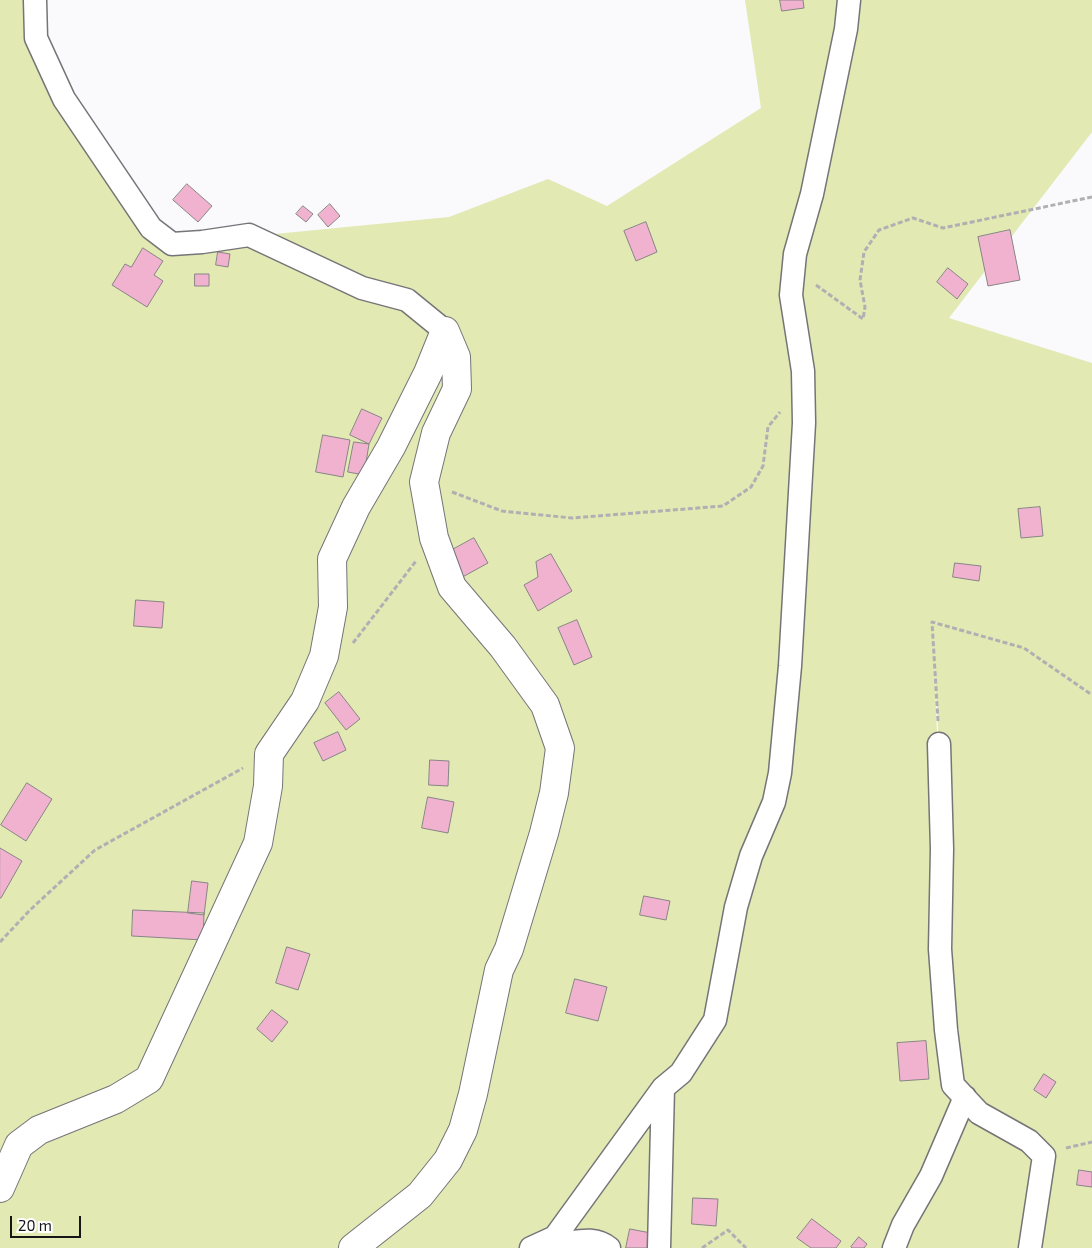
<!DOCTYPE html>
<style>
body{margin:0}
#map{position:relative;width:1092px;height:1248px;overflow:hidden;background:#fafafd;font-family:"Exo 2",sans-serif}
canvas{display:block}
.scale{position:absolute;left:10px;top:1216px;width:71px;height:22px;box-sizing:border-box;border:2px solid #161617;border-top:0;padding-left:6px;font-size:15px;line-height:18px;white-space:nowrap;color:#161617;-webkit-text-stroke:4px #fff;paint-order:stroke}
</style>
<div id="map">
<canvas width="1092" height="1248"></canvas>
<div class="scale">20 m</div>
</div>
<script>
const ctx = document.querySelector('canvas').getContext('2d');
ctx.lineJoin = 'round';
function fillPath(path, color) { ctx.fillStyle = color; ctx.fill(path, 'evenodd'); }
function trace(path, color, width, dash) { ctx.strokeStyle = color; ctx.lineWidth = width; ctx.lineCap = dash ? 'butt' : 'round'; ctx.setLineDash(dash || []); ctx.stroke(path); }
const green = new Path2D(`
 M0 0H39L36 38 172 244 449 217 548 179 607 206 761 108 745 0H1092V132L949 318 1092 363V1248H0ZM934 664 939 744 940 804Z`);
const building = new Path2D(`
 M780 0H803L804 8 782 11Z
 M187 184 212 206 198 222 173 200Z
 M330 204 340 216 328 227 318 215Z
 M303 206 313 214 306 222 296 214Z
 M646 222 657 252 636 261 624 231Z
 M1010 230 1020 280 988 286 978 237Z
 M143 248 163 261 154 275 163 281 147 307 112 285 125 264 131 267Z
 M218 252 230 254 228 267 216 265Z
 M948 268 968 284 957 299 937 282Z
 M195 274H209V286H195Z
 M362 409 382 418 369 444 350 435Z
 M323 435 350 440 343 477 316 472Z
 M354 442 369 444 364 475 348 472Z
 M1040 507 1043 536 1021 538 1018 509Z
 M474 538 488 563 457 580 443 555Z
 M551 554 572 591 538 611 524 585 538 577 536 562Z
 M955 563 981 566 979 581 953 577Z
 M136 600 164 602 162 628 134 626Z
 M577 620 592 657 574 665 558 628Z
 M339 692 360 719 346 730 325 703Z
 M338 732 346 750 323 761 314 743Z
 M430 760 449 761 448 786 429 785Z
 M27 783 52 799 26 841 1 825Z
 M428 797 454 802 448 833 422 828Z
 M0 848 22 861 1 898H0Z
 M192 881 208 883 204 915 188 913Z
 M644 896 670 901 666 920 640 915Z
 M133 910 204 913 203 940 132 936Z
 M287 947 310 954 298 990 276 983Z
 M575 979 607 987 598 1021 566 1013Z
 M272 1010 288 1022 272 1042 257 1029Z
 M926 1041 929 1079 900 1081 897 1043Z
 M1044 1074 1056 1082 1046 1098 1034 1090Z
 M1079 1170 1092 1172V1187L1077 1185Z
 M693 1198 718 1199 716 1226 692 1224Z
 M812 1219 841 1241 836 1248H811L797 1238Z
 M630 1229 651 1233 648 1248H626Z
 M859 1237 867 1244 864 1248H852L851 1247Z`);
const path = new Path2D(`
 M816 285 863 319 865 307 860 280 864 252 879 230 913 218 943 228 1092 197
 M452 492 502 511 572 518 723 506 751 487 763 466 768 427 780 412
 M353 643 416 561
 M938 721 932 622 1024 648 1092 695
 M0 942 30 910 95 850 243 768
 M1066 1148 1092 1142
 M702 1248 728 1230 746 1248`);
const street = new Path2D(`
 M35 0 36 38 64 99 151 228 172 244 202 242 249 235 362 288 407 300 445 331
 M939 744 942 849 940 949 946 1030 953 1085 979 1113 1029 1141 1044 1156 1030 1248
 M555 1237 564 1243C580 1241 596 1237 609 1248
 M531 1248 555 1237 663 1088 681 1073 715 1020 736 907 751 856 774 802 780 773 790 666 804 423 803 371 791 295 795 254 812 194 846 29 849 0
 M659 1248 663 1088
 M894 1248 903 1225 931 1176 965 1097`);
const secondary = new Path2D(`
 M0 1188 19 1145 39 1130 116 1099 149 1079 258 843 268 786 269 754 305 701 324 656 333 607 332 559 356 507 391 447 428 373 445 331 456 357 457 389 436 433 424 482 434 538 452 587 503 647 545 705 560 748 554 793 544 833 509 949 499 970 473 1094 463 1130 448 1160 420 1195 353 1248`);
fillPath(green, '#e2e9b3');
fillPath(building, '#f1b2d0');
trace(building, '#888586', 1);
trace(street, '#757578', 25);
trace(secondary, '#757578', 30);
trace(path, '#b0b0b3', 3, [5, 2.5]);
trace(street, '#fff', 22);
trace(secondary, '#fff', 28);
</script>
